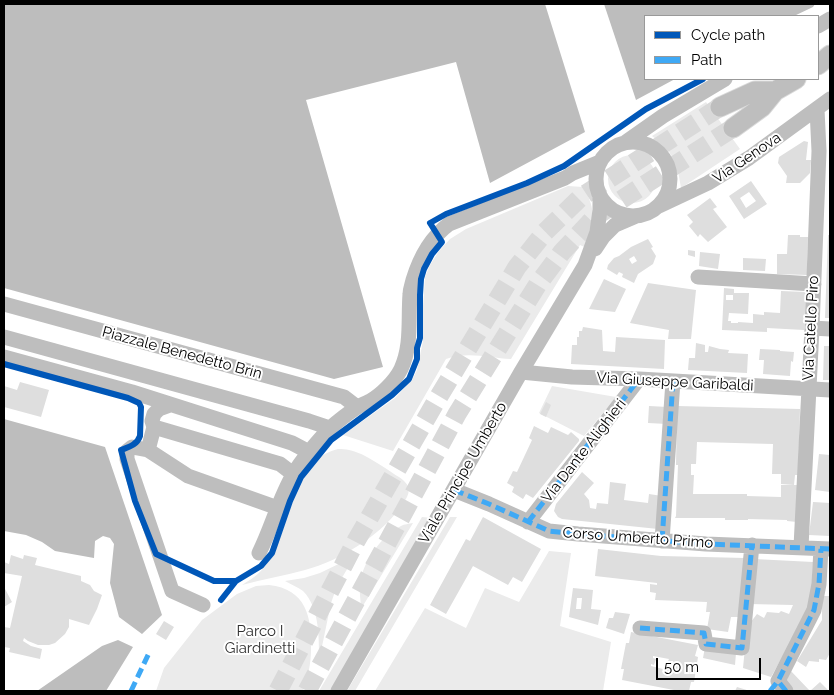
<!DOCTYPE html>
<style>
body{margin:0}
#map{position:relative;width:834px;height:695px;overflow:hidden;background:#fff;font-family:Raleway,sans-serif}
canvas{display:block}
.frame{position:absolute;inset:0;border:5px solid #000;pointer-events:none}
.legend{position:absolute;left:644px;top:15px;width:175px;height:65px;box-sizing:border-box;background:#fff;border:1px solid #999;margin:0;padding:6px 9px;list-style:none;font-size:15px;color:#000}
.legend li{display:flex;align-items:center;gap:10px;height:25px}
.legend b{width:25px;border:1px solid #999}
.scale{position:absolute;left:656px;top:658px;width:105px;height:22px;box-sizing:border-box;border:2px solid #000;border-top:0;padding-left:6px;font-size:15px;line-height:18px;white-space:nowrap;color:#000;-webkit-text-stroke:4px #fff;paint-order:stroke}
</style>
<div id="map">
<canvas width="834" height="695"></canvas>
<div class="frame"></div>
<ul class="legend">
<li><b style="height:6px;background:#0057b8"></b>Cycle path</li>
<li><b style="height:6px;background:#3fa9f5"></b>Path</li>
</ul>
<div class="scale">50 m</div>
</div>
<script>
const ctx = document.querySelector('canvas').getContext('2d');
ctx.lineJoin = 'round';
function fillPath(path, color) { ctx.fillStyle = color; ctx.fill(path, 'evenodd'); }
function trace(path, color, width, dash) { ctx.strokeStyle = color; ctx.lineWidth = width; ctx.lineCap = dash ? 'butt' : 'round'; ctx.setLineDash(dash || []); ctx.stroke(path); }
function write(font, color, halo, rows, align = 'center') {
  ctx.font = font + ' Raleway,sans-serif'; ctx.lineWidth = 4; ctx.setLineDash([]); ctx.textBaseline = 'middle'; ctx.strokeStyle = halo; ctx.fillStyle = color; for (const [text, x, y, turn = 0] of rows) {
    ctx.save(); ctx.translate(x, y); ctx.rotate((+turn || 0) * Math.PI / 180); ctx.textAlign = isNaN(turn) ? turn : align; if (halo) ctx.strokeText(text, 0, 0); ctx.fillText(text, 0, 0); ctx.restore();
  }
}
const green = new Path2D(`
 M706 102 740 149 681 188 677 165 666 147 652 136Z
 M608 179a24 24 0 1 1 48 0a24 24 0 1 1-48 0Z
 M568 186 583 187C598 211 592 223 589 249L580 245 511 359C490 358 467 351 446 359L393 451 343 435 395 398 412 380 417 370 423 341V306L425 277 430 265 439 251 450 239 466 229Z
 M552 386 616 397 584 436 539 413Z
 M338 449C342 449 346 449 349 450 365 453 386 469 399 477 411 485 411 492 404 502 385 533 340 561 305 570 284 576 263 579 242 585 255 577 262 572 270 559 292 525 291 460 338 449Z
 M422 517 432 518 331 691H319Z
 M450 517H457L355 691H347Z
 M413 523 361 609C361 601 359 593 360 585 361 564 382 535 401 526 404 524 409 524 413 523Z
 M549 551 571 553 560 626 611 642 603 691H375L425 608 466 628 485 588 519 602Z
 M355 556 337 586 331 603 319 661C319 639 320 608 303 591 298 587 290 584 285 581L304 578 320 573Z
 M269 585C306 589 312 617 311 649 311 663 308 678 303 691H156L164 668 202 620 237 594 256 586Z`);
const water = new Path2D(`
 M4 4H545L585 132 490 183 456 62 306 100 383 367 334 379 4 288Z
 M604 4H815L813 7 794 16H645V79H675L636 100Z
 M4 419 105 447 162 615 142 634 119 617 110 583 114 544 110 538 103 536 95 541 94 558 55 551 42 542 26 535 4 531Z
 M118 640 133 647 106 691H37L102 646Z`);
const building = new Path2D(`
 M804 141 808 142 806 160H811L810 173 800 183H786L787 176 778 163 779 157Z
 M751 181 767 204 744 219 729 196ZM749 192 756 201 746 208 740 198Z
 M710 198 717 207 713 209 727 227 708 242 700 234 698 237 689 226 693 222 687 215Z
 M788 235H800V237H808L807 275 777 274V254H787Z
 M828 235H830V318H825Z
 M648 239 653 247 651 248 656 256 653 264 638 274 634 283 622 277 623 274 619 272 617 275 607 269 608 265 614 258 619 256 631 247ZM634 256 637 261 632 264 629 259Z
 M688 250 695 251V257L688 255Z
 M700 252 720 254 718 269 699 266Z
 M743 258 766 259 765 271 743 270Z
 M604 279 626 289 615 312 589 309Z
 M648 283 696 290 691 339H668L669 330 630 323Z
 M724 288 734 289V293H749L748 314 729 313 728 321H731V323H738V322L753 323V314L764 315V312L780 313 781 291 806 292 804 330 767 328V332L722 330ZM726 295H733V300H726Z
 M583 327 602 330 603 351 615 352 616 337 665 340 664 369 571 364 572 345H577V337H579V331H582Z
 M696 343 705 345V352H708L709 346 720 349 729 350 728 353 748 354 747 373 688 370 689 358H695Z
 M824 346H830V380H823Z
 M760 349 780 350V351L794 352 793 362 791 361 790 376 763 374 764 360H759Z
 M20 382 49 390 41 417 4 407V386L17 390Z
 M546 402 551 405 546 417 540 414Z
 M649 406 668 407 667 424 648 423Z
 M677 406 800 409 798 475H795L794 485 781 484V474H772L773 444 697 442 696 464H691V475H694L693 494H747V496L781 497V485H798L797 522 787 521V520L748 519V520H725V518H675L676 516 678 465H676Z
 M534 426 548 433 551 427 568 435 571 432 579 439V441L533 498 526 494 523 499 512 492 514 487 507 483 513 471 517 472 532 440 529 438Z
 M819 454 830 455V492L815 490Z
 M582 472 594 483 584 494 589 500 590 508 596 509 597 503 608 504 610 482 626 484 624 500 648 503 649 494 662 496 658 529 562 519 558 517 554 511 556 504Z
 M813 502 830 503V536L809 535Z
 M483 517 541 549 522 582 513 577 508 585 473 566 446 614 430 605 466 539 470 541Z
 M598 549 661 556 745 558 739 617H731L728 632 707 629 710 612H706L707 602 655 600 656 593 650 592V584L657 585V583L595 576Z
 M11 555 23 559 24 555 37 558 35 565 81 576V581L90 585 94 591 102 595 97 609 89 625 69 619V627L65 634 55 643 49 645H38L28 641 24 638 23 641 31 646 42 649 40 659 9 652 10 648 4 647V627L10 628 22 576 4 573V562L9 564Z
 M754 559 813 562 811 606 771 677 743 668 747 627 757 614 764 618 767 612 779 613 781 611 789 614 793 605 749 604Z
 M4 587 12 602 4 607Z
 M573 588 593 590 591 609 601 610 598 625 569 617ZM577 598H582L581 609H576Z
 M822 596H830V653L826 660 819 659V662L809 661 806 667 797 661 822 620Z
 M615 612 630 614 624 634 606 628 609 618H613Z
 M164 621 174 627 166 640 156 634Z
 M631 632 698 645 695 656 698 657 694 682H691L689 691H679L622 680 624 669H621L626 643H629ZM653 656 669 659 668 661H665L664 666 667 667V670L651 666V664L654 665 656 659 653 658Z
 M705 647 736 653 735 665 703 658Z
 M790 670 810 691 820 682 829 691H793L786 683Z
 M737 687 750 691H735Z`);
const majorTunnel = new Path2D(`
 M278 691 356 541 435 403 517 267 545 232 581 197 720 107
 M307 691 457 414 538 284 562 252 596 216 733 128`);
const minor = new Path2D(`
 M818 26 830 19
 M596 179a37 37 0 1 1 74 0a37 37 0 1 1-74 0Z
 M626 142 663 116 725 79
 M659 206 708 183 749 158 830 99
 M595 249 603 237 615 225 636 216
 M698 277 814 284
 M4 304 344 397 357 407
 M812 328 830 329
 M4 337 309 421 330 428
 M4 357 132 392 292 443 309 452
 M521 372 572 377 639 379 830 390
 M154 427 280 464 293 474
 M148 450 154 427 152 421 154 414 159 409 170 405
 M454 490 489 504 549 531 578 534 706 544 830 549
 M528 522 639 379
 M662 541 673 381
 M801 547 812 328 819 151 817 109
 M259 553C272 527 279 498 294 473 303 458 317 442 329 429 337 422 347 414 356 408 360 405 365 404 370 401 381 395 395 381 401 369 412 345 408 320 410 294 410 289 412 285 413 280 420 257 430 238 449 224L565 178 573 173 600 162
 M203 605 172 591 127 459V451L132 447 148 450 188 476 278 508
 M640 628 704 633 706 644 742 648 752 545
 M338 691 521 372 585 265 597 232 600 210V198
 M786 691 778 681 814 610 819 584 821 549`);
const major = new Path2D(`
 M818 65 830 55
 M720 107 755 91H775
 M733 128 762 107 775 91 796 79`);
const quiet = new Path2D(`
 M454 490 489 504 549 531 578 534 706 544 830 549
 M528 522 639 379
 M662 541 673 381
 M640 628 704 633 706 644 742 648 752 545
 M131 691 149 653
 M770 691 778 681
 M786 691 778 681 814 610 819 584 821 549`);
const cycleway = new Path2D(`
 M4 364 128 398 139 403 141 407 140 436C137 445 129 447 121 450L135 501 156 554 214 581H236
 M221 600 236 581 261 566 272 553 290 501 301 477 331 440 392 395 409 379 417 359V348L420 338V295L421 279 424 269 432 254 442 242 430 223 446 214 527 183 564 166 646 109 703 79`);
const streetNames = [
 ["Via Genova",747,158,-34],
 ["Via Catello Piro",811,328,-87],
 ["Piazzale Benedetto Brin",182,353,15],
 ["Via Giuseppe Garibaldi",675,382,3],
 ["Via Dante Alighieri",584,451,-52],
 ["Viale Principe Umberto",463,473,-60],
 ["Corso Umberto Primo",638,538,4]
];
const parkNames = [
 ["Parco I",260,631],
 ["Giardinetti",260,648]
];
fillPath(green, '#ebebeb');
fillPath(water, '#bdbdbd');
fillPath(building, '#dedede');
trace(majorTunnel, '#d9d9d9', 19, [19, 9]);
trace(major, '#dbdbdb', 21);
trace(minor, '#bebebe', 15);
trace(major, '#bebebe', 19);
trace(quiet, '#3fa9f5', 5, [10, 5]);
trace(cycleway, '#0057b8', 6);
write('15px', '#000', '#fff', streetNames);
write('15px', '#313131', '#fff', parkNames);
</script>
